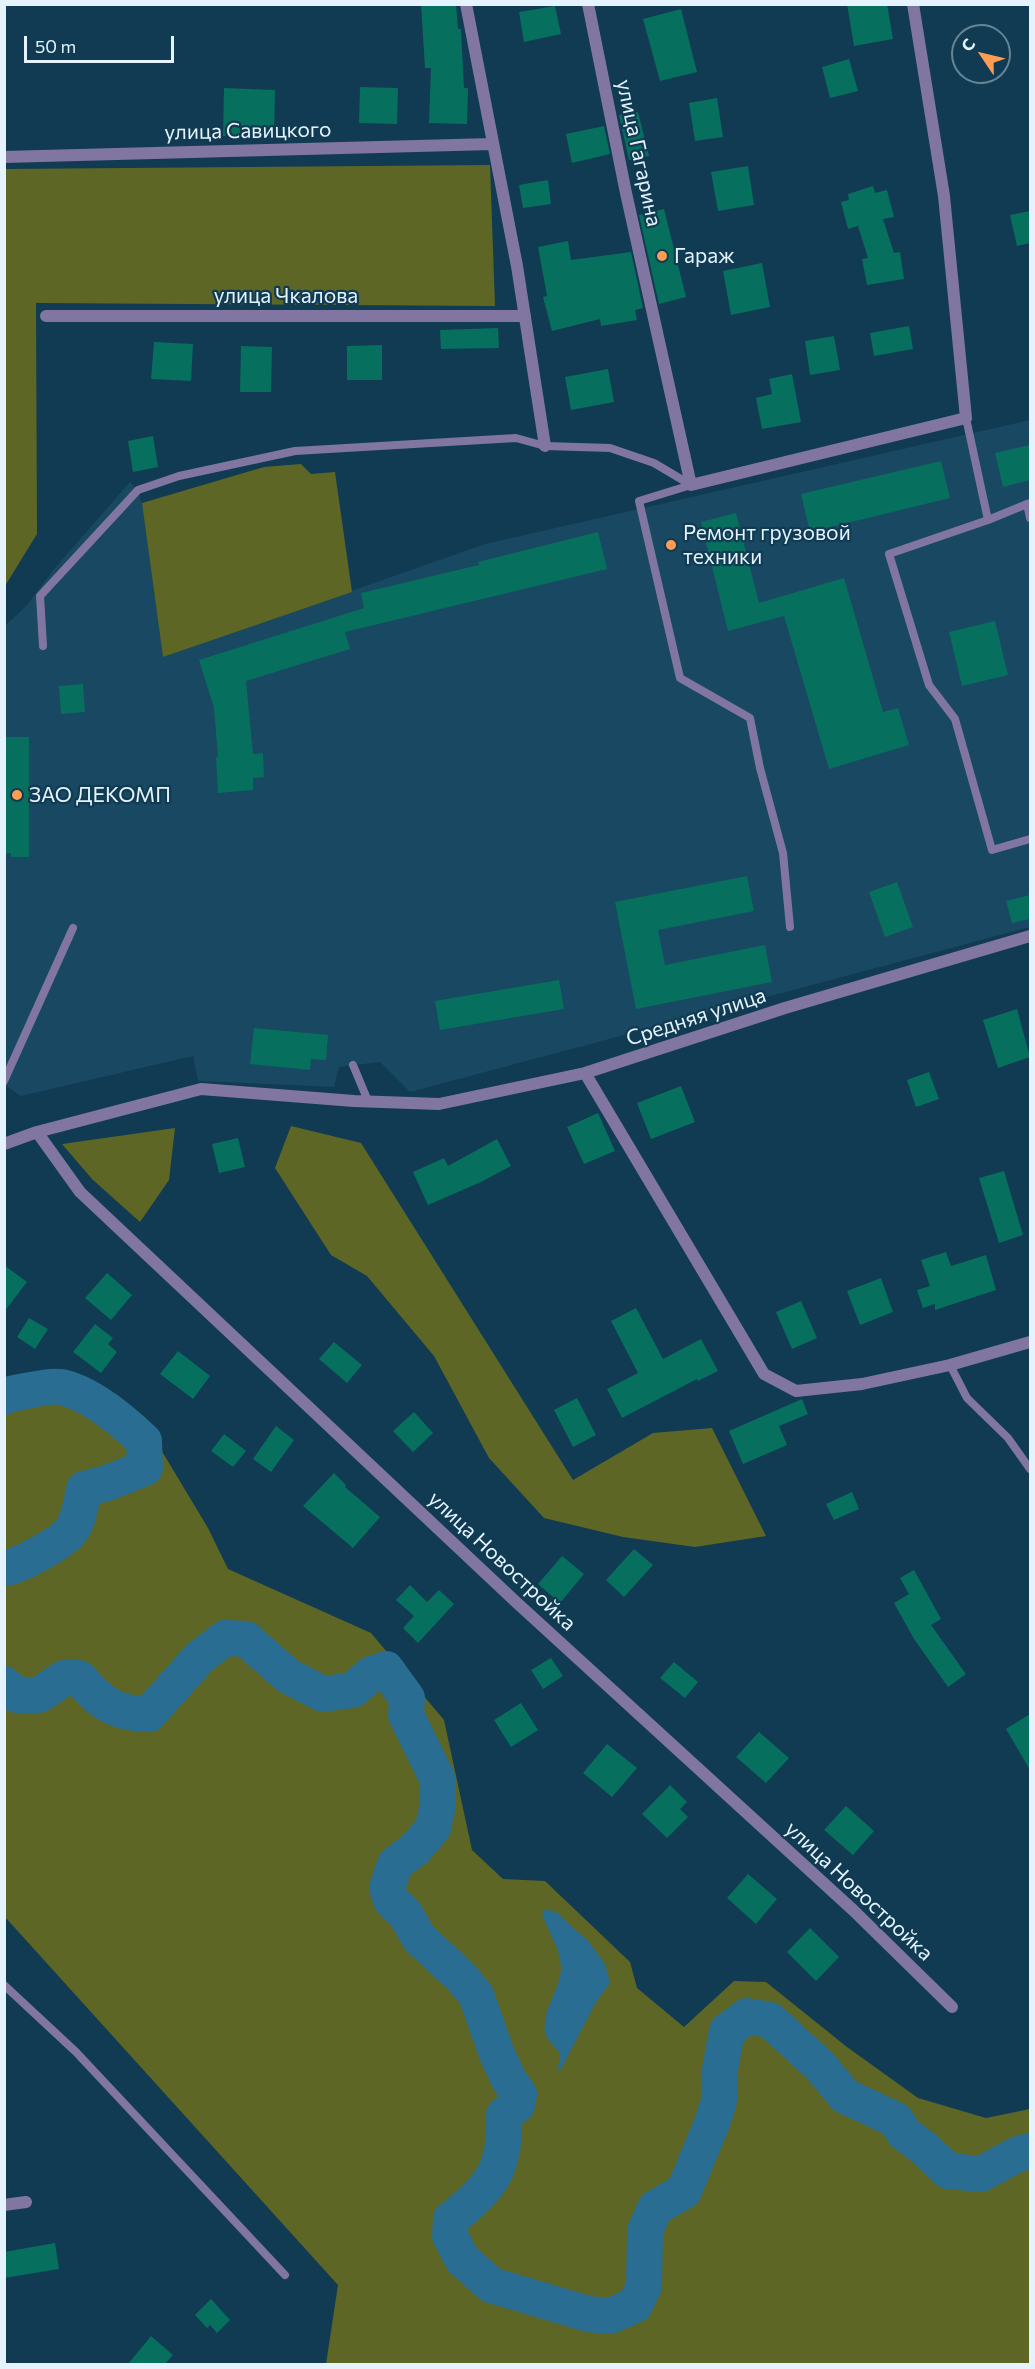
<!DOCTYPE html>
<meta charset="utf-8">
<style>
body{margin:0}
#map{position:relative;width:1035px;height:2369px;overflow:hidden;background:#103b52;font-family:Commissioner,sans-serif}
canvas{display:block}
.frame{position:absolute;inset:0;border:6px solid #e4f3fd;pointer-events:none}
.north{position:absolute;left:951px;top:24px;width:60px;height:60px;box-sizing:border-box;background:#103b52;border:2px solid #658596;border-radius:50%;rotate:305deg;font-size:16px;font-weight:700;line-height:24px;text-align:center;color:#e4f3fd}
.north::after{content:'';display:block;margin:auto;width:21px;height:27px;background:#fc9d53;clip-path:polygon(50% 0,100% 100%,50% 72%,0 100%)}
.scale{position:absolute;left:24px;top:36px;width:150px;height:27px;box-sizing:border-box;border:3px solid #e4f3fd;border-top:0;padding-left:8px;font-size:18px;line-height:21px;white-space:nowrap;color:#e4f3fd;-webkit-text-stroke:4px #103b52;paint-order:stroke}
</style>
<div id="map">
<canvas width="1035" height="2369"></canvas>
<div class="frame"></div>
<div class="north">С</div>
<div class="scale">50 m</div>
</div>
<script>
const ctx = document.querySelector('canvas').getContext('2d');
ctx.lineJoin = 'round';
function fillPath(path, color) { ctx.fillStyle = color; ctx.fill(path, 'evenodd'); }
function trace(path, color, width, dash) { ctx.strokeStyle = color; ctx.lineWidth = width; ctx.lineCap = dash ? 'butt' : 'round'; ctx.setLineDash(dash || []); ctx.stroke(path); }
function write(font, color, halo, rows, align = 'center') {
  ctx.font = font + ' Commissioner,sans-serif'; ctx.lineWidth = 4.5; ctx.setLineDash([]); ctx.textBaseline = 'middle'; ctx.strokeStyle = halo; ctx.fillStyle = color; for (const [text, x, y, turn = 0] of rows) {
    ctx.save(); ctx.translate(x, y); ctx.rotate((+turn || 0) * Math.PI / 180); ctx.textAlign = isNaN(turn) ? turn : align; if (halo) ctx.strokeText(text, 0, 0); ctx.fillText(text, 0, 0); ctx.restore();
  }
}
const built = new Path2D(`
 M1030 420V927L410 1092 380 1062 339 1067 334 1087 198 1081 193 1056 21 1096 5 1085V626L27 605 54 569 130 482 138 490 142 503 163 657 485 544Z`);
const green = new Path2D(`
 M490 165 495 306 36 303 37 534 5 586V169Z
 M301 464 311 474 335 472 352 592 163 657 142 503 264 467Z
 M291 1126 361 1143 573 1480 653 1433 712 1428 766 1536 695 1547 623 1537 544 1518 489 1458 434 1356 367 1276 331 1255 275 1168Z
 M175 1128 169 1180 140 1222 92 1179 62 1144Z
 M5 1383 99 1384 151 1433 208 1528 228 1569 371 1633 444 1720 472 1850 503 1879 545 1881 630 1962 637 1988 684 2027 734 1981 766 1982 847 2047 918 2098 986 2118 1030 2109V2364H326L338 2285 5 1917Z`);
const water = new Path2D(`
 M544 1910 555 1911 589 1942 605 1964 610 1983 596 2002 560 2071 557 2068C568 2048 548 2048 545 2032 542 2009 559 1992 561 1970 562 1952 548 1931 542 1914Z`);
const river = new Path2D(`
 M4 1397 10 1394C23 1392 49 1385 61 1387 90 1393 123 1421 144 1441L145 1468 107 1483 84 1489C81 1502 79 1523 69 1533 60 1543 17 1568 4 1568
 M4 1684 17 1695H39L64 1678H79C101 1703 115 1714 149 1714L200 1657 225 1638 246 1639 288 1676 323 1694 353 1690 371 1674 386 1669 407 1698 406 1715 437 1778 438 1804 433 1828 415 1849 395 1864 387 1888 391 1900 406 1915 419 1938 461 1977 476 1995 497 2054 509 2080 519 2094 517 2105 504 2115C506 2168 492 2187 451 2219L450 2236 462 2259 491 2285 588 2314 610 2316 635 2305 644 2286 645 2231 655 2208 684 2191 712 2123 719 2101 720 2069 727 2031 747 2016 770 2020 820 2066 845 2096 896 2120 904 2133 925 2149 948 2171 981 2174 1018 2154 1030 2151`);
const building = new Path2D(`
 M421 4H456L458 29H461L464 88H468L467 124 429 123 431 68H425Z
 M847 4H887L893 39 854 46Z
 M555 6 561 34 524 42 519 12Z
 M681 9 697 72 660 81 643 19Z
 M849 59 858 91 830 98 822 67Z
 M360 87 398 88 397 124 359 123Z
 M224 88 275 90 274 137 223 136Z
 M717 98 723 137 695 141 689 103Z
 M638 112 649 156 629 160 619 115Z
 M604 126 610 154 572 163 566 134Z
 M748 166 754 205 718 211 711 172Z
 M548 180 551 204 523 208 519 185Z
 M873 186 875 193 887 190 894 217 883 219 894 253 900 252 904 279 867 285 862 259 868 258 858 226 848 229 841 202 849 200 848 194Z
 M664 209 686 297 659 304 639 215Z
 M1030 211V243L1017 246 1010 215Z
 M568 241 571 260 631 252 643 308 635 310 637 320 601 326 600 319 552 331 543 297 547 296 538 247Z
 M762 263 770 307 731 315 723 271Z
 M909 326 913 349 874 356 870 333Z
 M498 328 499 348 441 349 440 330Z
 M834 336 840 370 810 375 805 341Z
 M154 342 193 344 191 381 151 379Z
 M382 345V380H347V346Z
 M241 346 272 347 271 392H240Z
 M608 369 614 402 571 410 565 377Z
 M792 374 801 422 762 429 756 398 772 394 769 379Z
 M153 436 158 467 133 472 128 441Z
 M1030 445V480L1003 487 995 453Z
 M941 461 950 498 810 532 801 494Z
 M736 513 759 603 844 578 883 712 898 708 909 745 829 769 784 616 728 631 701 522Z
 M598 532 607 569 345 632 350 649 246 681 253 754 263 753 264 777 253 778V790L218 793 216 757H218L214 708 199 660 364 608 361 593 479 565 478 562Z
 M995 621 1008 675 962 686 949 632Z
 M83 684 85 712 61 714 59 686Z
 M4 737H29V857H11V853H4Z
 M747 876 754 911 658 930 665 965 765 945 772 982 636 1009 615 902Z
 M897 882 913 927 885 937 869 892Z
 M1030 895V919L1012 923 1006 901Z
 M559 980 564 1009 440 1030 435 1001Z
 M1017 1009 1030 1057 998 1068 983 1020Z
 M254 1028 328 1035 326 1060 311 1059 310 1070 250 1064Z
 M929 1072 939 1099 916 1107 907 1080Z
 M681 1086 695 1122 651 1139 637 1103Z
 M598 1113 615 1151 584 1164 567 1127Z
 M238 1138 245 1167 219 1173 212 1144Z
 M497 1139 511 1166 481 1182 428 1205 413 1172 444 1158 448 1166Z
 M1004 1171 1023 1235 999 1243 979 1178Z
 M946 1252 951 1266 986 1255 996 1290 935 1310V1304L923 1308 917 1290 930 1286 921 1260Z
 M4 1265 27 1282 4 1312Z
 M107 1273 132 1295 111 1320 85 1298Z
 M881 1278 893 1312 860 1325 847 1291Z
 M801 1301 817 1338 792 1349 776 1312Z
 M636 1308 663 1359 701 1339 718 1371 698 1381 697 1379 622 1418 607 1389 638 1373 611 1321Z
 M29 1318 48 1329 35 1349 17 1337Z
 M95 1324 113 1338 108 1344 117 1352 101 1373 73 1352Z
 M334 1342 362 1365 347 1383 319 1359Z
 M178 1351 210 1376 193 1399 160 1374Z
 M577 1398 596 1435 573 1447 554 1410Z
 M802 1399 808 1414 779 1426 787 1445 743 1464 729 1431Z
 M414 1412 433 1433 413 1452 393 1431Z
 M276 1426 294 1440 271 1472 253 1459Z
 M224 1434 246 1451 233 1467 211 1451Z
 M334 1473 346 1485 345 1487 380 1517 353 1548 303 1506Z
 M852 1492 859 1509 834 1520 826 1504Z
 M634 1549 653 1565 624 1597 606 1580Z
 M562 1556 584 1574 560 1603 538 1584Z
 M914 1570 941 1619 931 1625 966 1674 948 1687 914 1639 894 1603 909 1594 900 1578Z
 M410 1585 427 1602 439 1590 454 1604 418 1643 403 1628 414 1616 396 1600Z
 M551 1658 563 1676 543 1689 531 1670Z
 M674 1662 698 1682 685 1698 660 1678Z
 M521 1703 538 1730 511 1747 494 1720Z
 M1030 1714V1770L1006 1729Z
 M759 1732 789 1758 766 1783 736 1757Z
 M607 1744 637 1768 612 1797 583 1773Z
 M670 1785 687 1802 680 1809 688 1817 667 1838 642 1814Z
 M846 1806 874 1831 853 1855 824 1830Z
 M748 1874 777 1899 756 1924 727 1898Z
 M810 1928 839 1957 816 1981 787 1952Z
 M55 2243 59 2269 4 2278V2252Z
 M211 2299 230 2320 217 2333 210 2325 207 2328 195 2315Z
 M151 2336 173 2355 165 2364H128Z`);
const service = new Path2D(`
 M966 418 988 520 889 554 929 685 955 719 992 850 1030 839
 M691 485 639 501 680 678 750 718 760 768 783 853 790 927
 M1030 503 1027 504 1030 518
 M988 520 1027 504
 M43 646 40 596 138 490 179 476 295 451 516 438 545 446 610 448 654 463 691 485
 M353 1065 368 1101
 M4 1081 73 928
 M950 1365 967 1398 1008 1438 1030 1469
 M4 1985 76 2052 285 2275`);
const minor = new Path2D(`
 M466 4 517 266 545 446
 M588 4 626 193 691 485 966 418 944 196 913 4
 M4 157 492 144
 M46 316H525
 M585 1073 764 1374 796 1391 862 1384 950 1365 1030 1342
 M37 1132 80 1192 516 1602 853 1910 952 2007
 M4 1144 37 1132 201 1089 354 1101 439 1104 585 1073 785 1008 1030 936
 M4 2205 26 2202`);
const markers = [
 [662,256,6,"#fc9d53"],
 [671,545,6,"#fc9d53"],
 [17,795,6,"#fc9d53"]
];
const streetNames = [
 ["улица Савицкого",248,131,-1],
 ["улица Гагарина",639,153,78],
 ["улица Чкалова",286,296],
 ["Средняя улица",696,1017,-18],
 ["улица Новостройка",502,1561,43],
 ["улица Новостройка",859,1891,43]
];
const poiNames = [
 ["Гараж",674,256],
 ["Ремонт грузовой",683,533],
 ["техники",683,557],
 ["ЗАО ДЕКОМП",29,795]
];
fillPath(built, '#194862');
fillPath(green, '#5d6624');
fillPath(water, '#2a6d92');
trace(river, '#2a6d92', 36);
fillPath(building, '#076f5e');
trace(service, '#8176a1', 8);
trace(minor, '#8176a1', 12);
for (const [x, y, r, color] of markers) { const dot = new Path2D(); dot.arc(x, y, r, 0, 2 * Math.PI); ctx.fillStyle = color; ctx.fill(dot); trace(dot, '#103b52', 2); }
write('21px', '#e4f3fd', '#103b52', streetNames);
write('21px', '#e4f3fd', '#103b52', poiNames, 'left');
</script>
